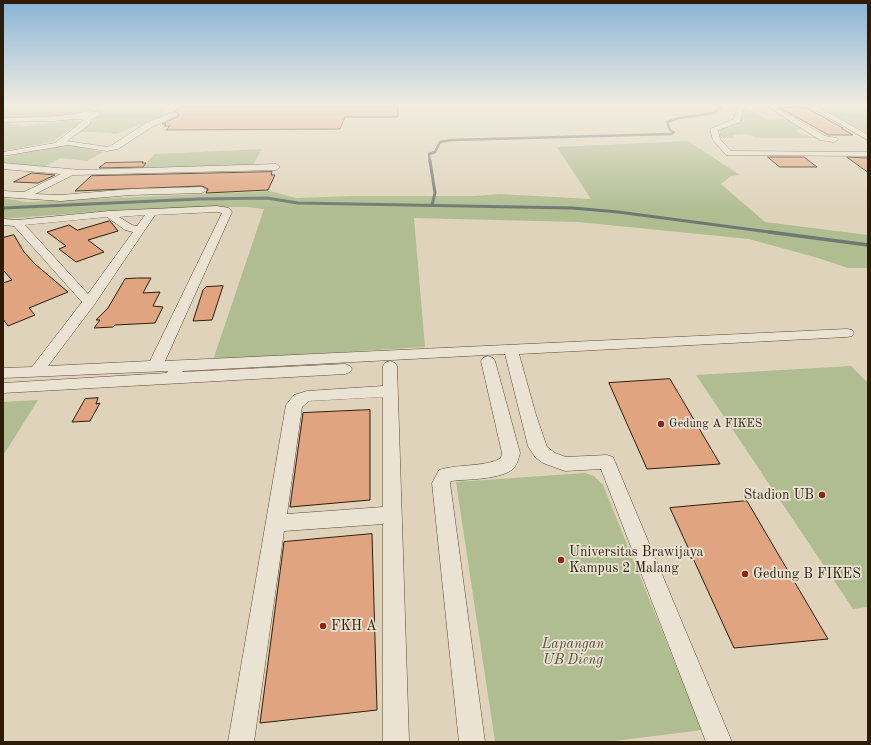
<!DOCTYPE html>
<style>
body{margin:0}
#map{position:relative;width:871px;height:745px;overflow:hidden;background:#dfd4bb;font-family:"Old Standard TT",serif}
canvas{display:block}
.frame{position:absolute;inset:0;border:4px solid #2e1c08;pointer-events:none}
</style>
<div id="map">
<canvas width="871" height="745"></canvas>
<div class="frame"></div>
</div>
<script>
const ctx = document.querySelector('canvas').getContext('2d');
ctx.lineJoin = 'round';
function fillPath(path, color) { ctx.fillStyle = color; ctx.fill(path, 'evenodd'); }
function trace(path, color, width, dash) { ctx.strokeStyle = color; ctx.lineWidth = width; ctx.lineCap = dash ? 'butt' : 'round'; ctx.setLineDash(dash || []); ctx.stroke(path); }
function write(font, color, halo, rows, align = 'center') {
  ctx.font = font + ' "Old Standard TT",serif'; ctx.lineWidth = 3.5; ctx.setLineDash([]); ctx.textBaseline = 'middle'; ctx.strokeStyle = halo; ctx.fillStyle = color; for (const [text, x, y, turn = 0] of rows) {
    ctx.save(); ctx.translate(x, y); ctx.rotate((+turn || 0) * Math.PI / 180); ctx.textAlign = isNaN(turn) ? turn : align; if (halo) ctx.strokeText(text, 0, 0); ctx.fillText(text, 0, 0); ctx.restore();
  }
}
const green = new Path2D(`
 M3 106H168L160 117 116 134 96 132H78L99 115 3 118Z
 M816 106H868V134Z
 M747 107 767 120 787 119 803 129 796 130 798 133 817 138H757L746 134 733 135V138H720V130C731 124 744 125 742 110Z
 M71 120 81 122 52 142 3 151V123L25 126Z
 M688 141 740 175 731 176 721 184 765 222 868 235V268H848L818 258 749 239 578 222 414 218 425 347 213 360 264 209 246 207H203L116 210 3 219V198L26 202 270 191 296 198 351 196H474L500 194 591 199 557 147Z
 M68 144 103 152 87 161 61 158 42 168 3 163V158L27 151Z
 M262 149 253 165 141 169 154 154Z
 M851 366 868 383V607L853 609 696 375Z
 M38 400 8 448 3 455V402Z
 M585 473 594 476 603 485 702 730 606 742H495L456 482Z`);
const streamFar2 = new Path2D(`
 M430 162 429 154 435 152 440 142 451 140 671 134 674 132 670 130 667 122 679 118 714 113 721 106`);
const streamFar1 = new Path2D(`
 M430 161 435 193 432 205
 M3 208 198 199 267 198 298 203 573 208 618 212 777 233`);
const stream = new Path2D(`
 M769 232 868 245`);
const building = new Path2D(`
 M182 106H398V117H345L340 129 166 130 170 126H164L166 124H162L179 116V114L175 112Z
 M779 107H805L843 128H841L853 135H829Z
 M768 157H804L817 167H780Z
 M847 157 868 158V172Z
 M143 162 142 163H146L143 167 99 168 105 163Z
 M272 172 271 175H275L268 190 206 193 208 189 202 186 75 191 91 176Z
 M32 173 55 175 38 183 14 182Z
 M110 221 118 231 88 240 104 252 76 262 59 249 66 246 47 232 69 225 77 230Z
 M14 235 24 252 35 264 68 292 29 308 35 315 8 326 3 319V283L12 280 3 270V238Z
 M138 278H151L143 293 160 292 153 306 163 307 155 323 115 325 113 327 94 328 100 320H96L108 308 125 279Z
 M223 286 212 320 193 321 203 290 206 287Z
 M670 379 720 464 647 469 609 383Z
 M98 398 96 404 100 403 90 421 72 422 85 399Z
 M370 410V500L290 507 303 413Z
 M747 501 828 639 734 648 670 508Z
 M372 534 377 710 260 723 284 542Z`);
const minor = new Path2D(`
 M739 106H748L743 109 740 122 718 130 720 139 731 151 868 152V156L726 155 713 140 710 129 734 119 737 108Z
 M767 106H774L825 136 837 138 838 140 834 142 820 140Z
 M809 106H817L868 135V140Z
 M88 111 98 112 101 115 91 119 90 124 67 141 107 147 112 145 146 123 171 113H174L178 115 152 127 118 149 107 151 68 145 3 156V152L55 143 84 120 75 119 52 121 3 122V118C32 117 60 118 88 111Z
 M3 163 80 170 276 164 280 167 276 170 73 175 35 194 61 195 131 189 202 187 207 190 202 193 131 195 61 201 3 197V191L24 192 61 174 3 169Z
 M217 206 229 208 232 212 165 361 847 329 852 330 854 333 852 336 847 337 519 354 536 415 547 447 555 453 566 457 607 455 613 457 732 742H706L601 469 565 471 543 463 535 457 528 446 505 354 183 371 182 372 345 364 350 366 352 369 350 372 345 374 3 393V383L167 373 168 371 3 378V368L32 367 82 302 14 226 3 225V219L17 220 109 211ZM217 212 222 213 150 361 48 366 94 305 155 215ZM145 215 137 226 132 225 119 217ZM107 217 125 230 133 232 88 294 25 225Z
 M488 356 493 358 495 361 520 453C519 458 517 464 514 468 502 480 467 479 451 481L450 483 485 742H459L432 483 439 470C456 464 488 467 501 458L502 453 481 361 483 358Z
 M390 361 395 363 397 366 409 742H383V524L284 531 254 742H228L286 405 294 395 307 391 383 386V366L385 363ZM383 397V507L287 514 302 407 309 401Z`);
const markers = [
 [661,424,4,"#8f2418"],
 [822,495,4,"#8f2418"],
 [561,560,4,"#8f2418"],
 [745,574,4,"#8f2418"],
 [323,626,4,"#8f2418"]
];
const poiNames = [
 ["Gedung A FIKES",669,424]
];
const nearPoinames = [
 ["Stadion UB",814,495,"right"],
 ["Universitas Brawijaya",569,552],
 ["Kampus 2 Malang",569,568],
 ["Gedung B FIKES",753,574],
 ["FKH A",331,626]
];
const nearParknames = [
 ["Lapangan",573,644],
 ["UB Dieng",573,660]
];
fillPath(green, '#b0bd91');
trace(streamFar2, '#6e7873', 2.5);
trace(streamFar1, '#6e7873', 3);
trace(stream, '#6e7873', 3.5);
fillPath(building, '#e0a580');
trace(building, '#2e1c08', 1);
trace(minor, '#5a4a35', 1);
fillPath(minor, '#eae3d3');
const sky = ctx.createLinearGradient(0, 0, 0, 210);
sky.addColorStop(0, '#88b4d6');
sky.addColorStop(0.5, '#f1ece0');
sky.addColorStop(1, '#f1ece000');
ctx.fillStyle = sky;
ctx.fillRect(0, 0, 871, 210);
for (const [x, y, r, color] of markers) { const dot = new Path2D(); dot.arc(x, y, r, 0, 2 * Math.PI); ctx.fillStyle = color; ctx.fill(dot); trace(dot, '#eae3d3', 1.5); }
write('12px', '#2e1c08', '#eae3d3', poiNames, 'left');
write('14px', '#2e1c08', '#eae3d3', nearPoinames, 'left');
write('italic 14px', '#554c31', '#eae3d3', nearParknames);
</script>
